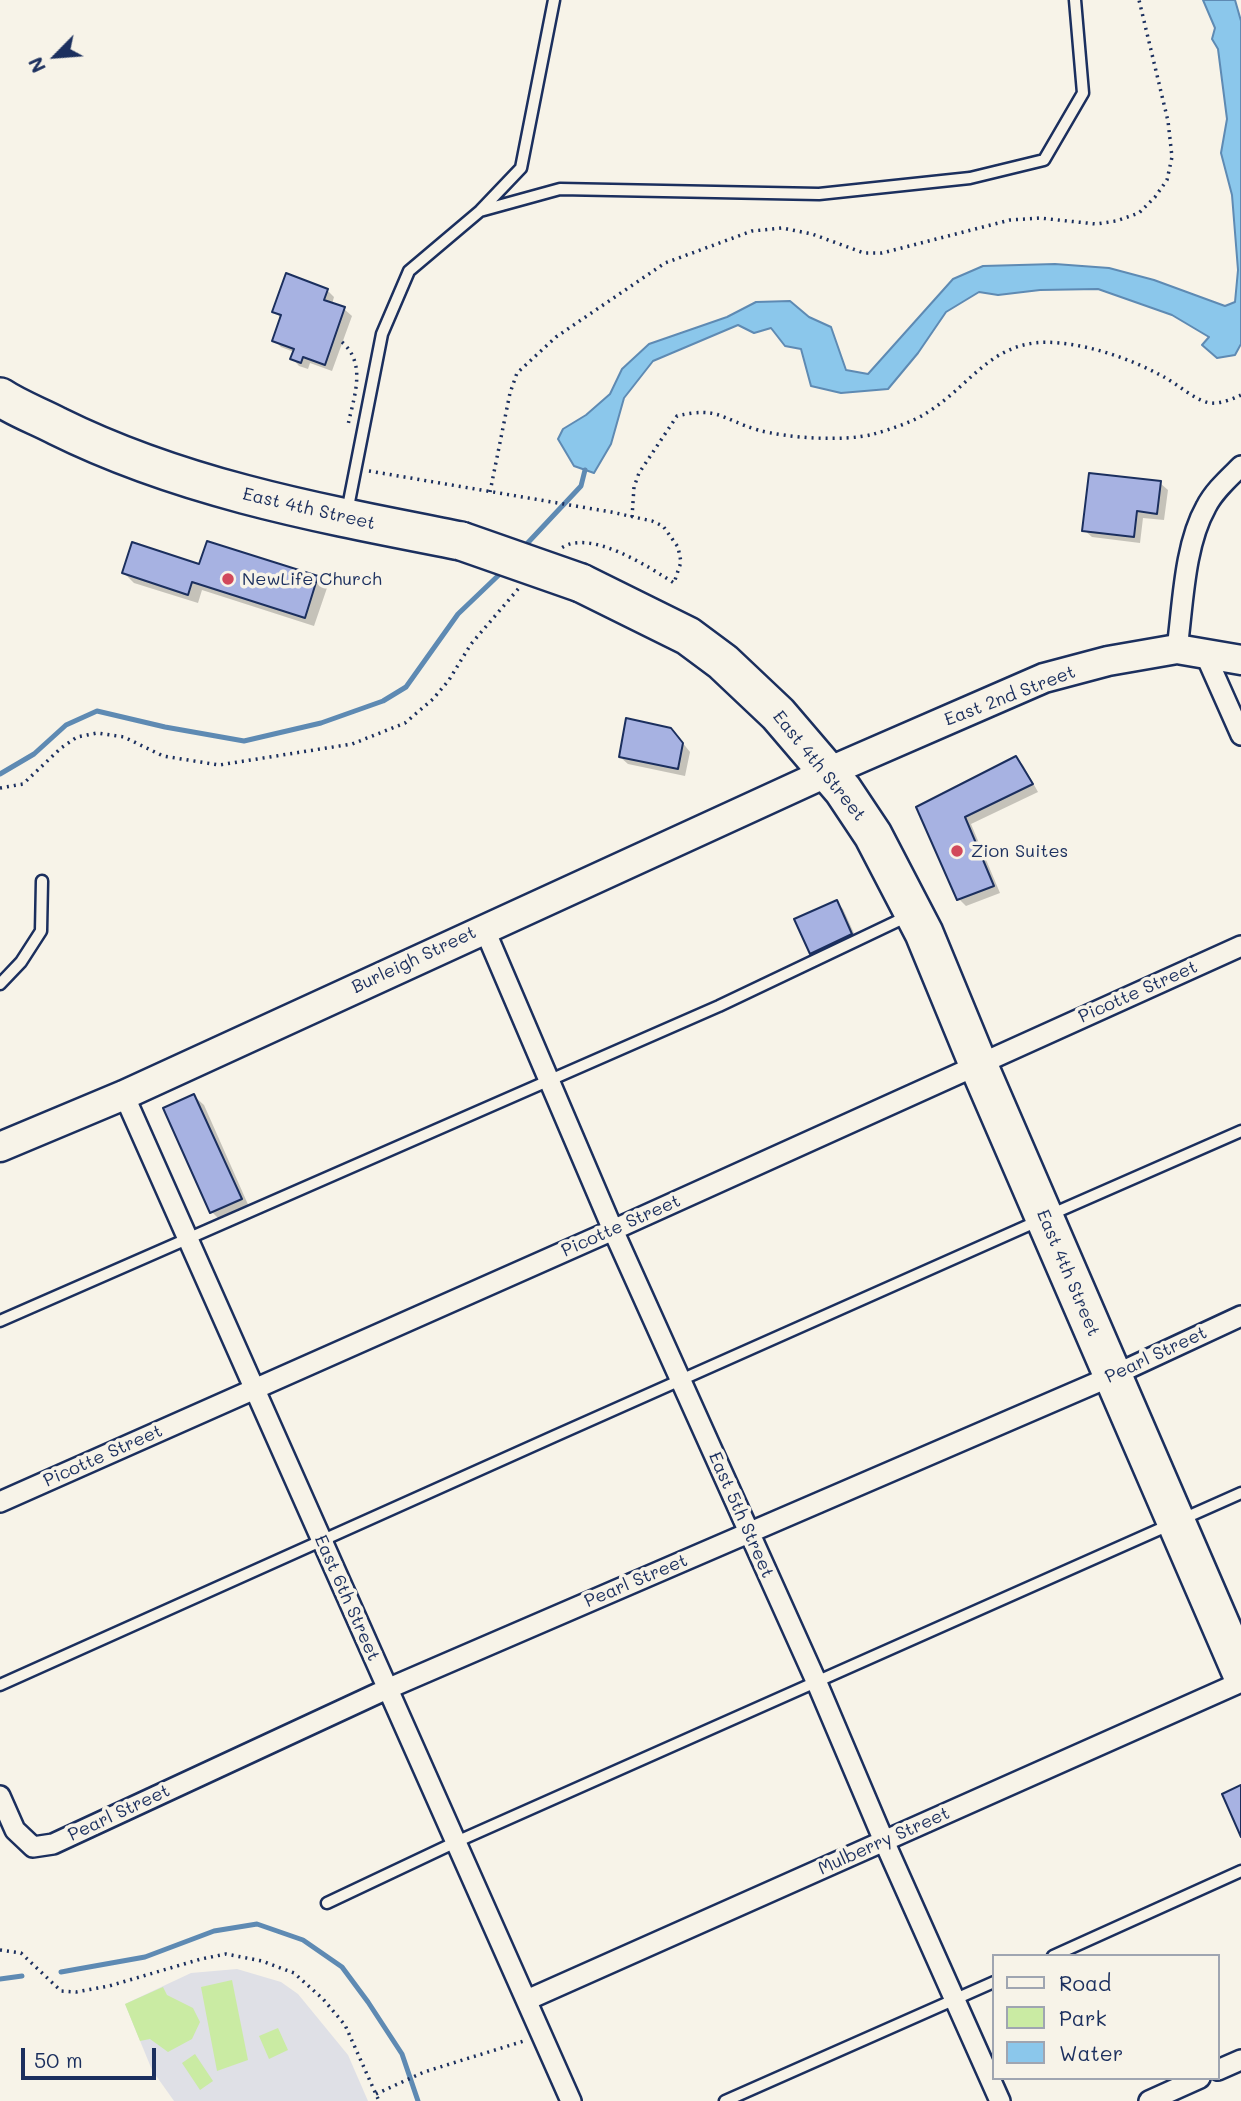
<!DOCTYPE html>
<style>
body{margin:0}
#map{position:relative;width:1241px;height:2101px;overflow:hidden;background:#f7f3e8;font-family:Mali,sans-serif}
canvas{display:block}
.legend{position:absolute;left:992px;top:1954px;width:228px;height:126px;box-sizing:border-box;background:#f7f3e8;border:2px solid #9fa5b1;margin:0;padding:9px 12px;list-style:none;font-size:21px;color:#1b2f5e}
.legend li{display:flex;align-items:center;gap:14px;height:35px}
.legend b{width:35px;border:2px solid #9fa5b1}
.north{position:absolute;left:21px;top:21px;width:70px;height:70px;-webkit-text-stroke:5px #f7f3e8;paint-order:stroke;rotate:245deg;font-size:19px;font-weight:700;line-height:28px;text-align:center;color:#1b2f5e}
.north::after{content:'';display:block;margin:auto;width:24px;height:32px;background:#1b2f5e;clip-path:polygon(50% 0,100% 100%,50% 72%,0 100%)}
.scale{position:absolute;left:21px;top:2048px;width:135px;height:32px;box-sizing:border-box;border:4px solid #1b2f5e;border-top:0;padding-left:9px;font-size:21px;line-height:24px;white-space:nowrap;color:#1b2f5e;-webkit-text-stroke:5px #f7f3e8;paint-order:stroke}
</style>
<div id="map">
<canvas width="1241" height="2101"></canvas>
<ul class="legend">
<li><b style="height:9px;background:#f7f3e8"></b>Road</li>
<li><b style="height:19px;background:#caeba3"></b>Park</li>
<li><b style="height:19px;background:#8bc7eb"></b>Water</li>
</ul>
<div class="north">N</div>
<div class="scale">50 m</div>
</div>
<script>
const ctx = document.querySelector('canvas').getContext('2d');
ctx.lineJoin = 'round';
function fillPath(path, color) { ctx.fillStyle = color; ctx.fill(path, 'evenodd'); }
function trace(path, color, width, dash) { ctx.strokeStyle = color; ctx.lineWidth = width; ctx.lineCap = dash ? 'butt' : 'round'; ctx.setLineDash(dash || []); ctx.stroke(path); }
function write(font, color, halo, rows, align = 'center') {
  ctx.font = font + ' Mali,sans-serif'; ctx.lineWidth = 7; ctx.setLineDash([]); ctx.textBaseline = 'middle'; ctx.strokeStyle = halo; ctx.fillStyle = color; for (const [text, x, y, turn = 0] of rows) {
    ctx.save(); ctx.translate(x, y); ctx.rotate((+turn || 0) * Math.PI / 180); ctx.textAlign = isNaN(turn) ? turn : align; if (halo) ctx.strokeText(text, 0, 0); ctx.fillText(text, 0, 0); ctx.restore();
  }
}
const built = new Path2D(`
 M237 1969 281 1982 298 1994 348 2055 368 2101H174L152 2070 125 2004 191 1973Z`);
const green = new Path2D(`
 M232 1980 248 2060 217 2071 201 1987Z
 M163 1987 167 1995 193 2008 200 2022 192 2039 168 2052 150 2039 140 2041 125 2004Z
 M278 2028 288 2050 269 2059 259 2036Z
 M195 2054 213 2081 200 2090 182 2063Z`);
const water = new Path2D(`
 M1203 0H1235L1241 21V344L1235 355 1217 358 1202 345 1209 337 1172 315 1098 289 1040 290 998 295 979 292 946 312 918 353 888 389 841 393 811 386 801 349 785 346 771 328 754 333 738 325 653 361 624 398 611 444 594 473 574 466 558 439 563 429 586 415 610 394 622 369 649 344 727 317 756 302 790 301 809 317 831 327 846 370 868 374 953 279 983 266 1055 264 1109 268 1154 280 1225 306 1235 302 1238 270 1232 195 1221 153 1227 119 1218 49 1212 39 1215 28Z`);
const shadow = new Path2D(`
 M327 290 334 297 332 304 344 309 352 316 332 371 310 363 308 369 299 366 292 358 294 352 281 347 274 340 282 319 274 311Z
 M1160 483 1168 490 1164 520 1143 518 1140 543 1092 537 1084 530Z
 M201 566 317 578 327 588 314 626 202 590 198 603 134 583 124 573Z
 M678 737 690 752 685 776 628 764 620 757Z
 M1016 758 1023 765 1038 792 971 824 1000 893 966 906 959 899 918 808Z
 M836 902 843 909 858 942 819 960 812 953Z
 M194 1096 204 1105 250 1209 222 1222 212 1212Z`);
const stream = new Path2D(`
 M522 549 581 486 585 470
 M0 774 34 754 66 725 97 711 165 727 244 741 321 723 383 701 406 687 458 614 504 570
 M61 1972 145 1957 214 1931 257 1924 303 1940 342 1967 368 2002 402 2054 418 2101
 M0 1979 22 1976`);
const building = new Path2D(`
 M286 273 328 289 324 300 345 307 325 365 303 357 301 363 290 359 294 349 272 341 281 315 272 312Z
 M1089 473 1161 481 1157 514 1137 511 1134 537 1082 531Z
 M207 541 318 576 305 618 192 582 188 595 122 573 132 542 199 564Z
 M626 718 671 728 683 743 678 769 619 757Z
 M1016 756 1033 784 965 817 994 886 957 900 916 807Z
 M837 900 852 934 810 954 794 919Z
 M194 1094 242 1199 210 1213 163 1108Z
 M1241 1785V1837L1222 1794Z`);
const path = new Path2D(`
 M342 342C367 364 354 396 348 425
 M369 471 611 512 652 521 663 526 678 547 681 562 674 583C649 567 588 527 560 549
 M490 492 510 393 517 373 556 337 665 263 752 231 782 228 812 234 864 253H882L1010 220 1040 218 1096 224 1116 221 1139 213 1155 197 1167 180 1172 157 1168 121 1139 0
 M632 517 634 487 639 473 677 416C718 406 721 419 758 430 787 438 844 442 874 434 891 429 913 422 928 412 975 382 994 336 1059 343 1094 346 1133 360 1164 377 1179 385 1194 400 1210 403 1221 404 1232 399 1241 395
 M0 788 23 784 61 748 77 737 97 733 124 737 163 756 219 765 352 744 405 723 433 699 449 680 471 644 519 588
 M0 1950 21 1953 61 1991 76 1992 109 1986 201 1959 226 1954 262 1961 294 1973 323 1999 345 2025 379 2101
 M376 2094 424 2072 524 2041`);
const lane = new Path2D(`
 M480 211 560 189 819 194 970 178 1044 160 1083 93 1075 0
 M347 512 382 334 409 271 480 211 521 168 554 0
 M0 984 21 962 41 931 42 881
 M1052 1214 1241 1131
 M0 1321 719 1006 908 916
 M0 1685C346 1531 691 1373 1038 1221
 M327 1903 456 1842 1241 1493
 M1053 1956 1241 1871
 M725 2101 994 1982`);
const street = new Path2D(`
 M1177 649C1183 605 1184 546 1206 507 1214 491 1229 478 1241 466
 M1205 654 1241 735
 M484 928 613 1230 817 1683 884 1841 1000 2101
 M124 1095 571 2101
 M0 1502 613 1230 1241 946
 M0 1796 15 1830 33 1847 53 1844 387 1689 1112 1376 1241 1316
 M527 2000 1241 1682
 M1218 2070 1241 2060
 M1149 2101 1200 2078`);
const secondary = new Path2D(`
 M0 1147 124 1095 828 772 1044 678 1108 661 1177 649 1241 660`);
const highway = new Path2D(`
 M0 397C18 409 38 416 57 426 184 489 323 514 461 541
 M581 583 688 636 723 662 778 714 843 790 873 835 924 933 978 1064 1241 1672`);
const highwayBridge = new Path2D(`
 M461 541 581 583`);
const markers = [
 [228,579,7,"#d1495b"],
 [957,851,7,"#d1495b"]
];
const streetNames = [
 ["East 4th Street",309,509,13],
 ["East 2nd Street",1010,696,-21],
 ["East 4th Street",819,766,51],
 ["Burleigh Street",414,960,-25],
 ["Picotte Street",1138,992,-24],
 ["Picotte Street",621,1226,-24],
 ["East 4th Street",1068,1273,67],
 ["Pearl Street",1156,1355,-25],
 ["Picotte Street",103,1456,-24],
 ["East 5th Street",741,1515,66],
 ["Pearl Street",636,1581,-23],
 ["East 6th Street",347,1598,66],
 ["Pearl Street",119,1813,-25],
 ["Mulberry Street",884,1841,-24]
];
const poiNames = [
 ["NewLife Church",242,579],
 ["Zion Suites",971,851]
];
fillPath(built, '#dfe0e6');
fillPath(green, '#caeba3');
fillPath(water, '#8bc7eb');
trace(water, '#5e8ab3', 2);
fillPath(shadow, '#0003');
trace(stream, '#5e8ab3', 5);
fillPath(building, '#a7b2e2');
trace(building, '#1b2f5e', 2);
trace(lane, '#1b2f5e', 15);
trace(street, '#1b2f5e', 24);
trace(secondary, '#1b2f5e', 33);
trace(highway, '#1b2f5e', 42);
trace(path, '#1b2f5e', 3.5, [2, 5]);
trace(lane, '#f7f3e8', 10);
trace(street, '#f7f3e8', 19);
trace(secondary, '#f7f3e8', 28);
trace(highway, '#f7f3e8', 37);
trace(highwayBridge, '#1b2f5e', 42, []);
trace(highwayBridge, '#f7f3e8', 37);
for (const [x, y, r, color] of markers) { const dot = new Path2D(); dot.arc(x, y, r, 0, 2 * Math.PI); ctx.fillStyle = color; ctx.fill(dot); trace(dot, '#f7f3e8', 2.5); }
write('18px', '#1b2f5e', '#f7f3e8', streetNames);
write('18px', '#1b2f5e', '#f7f3e8', poiNames, 'left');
</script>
